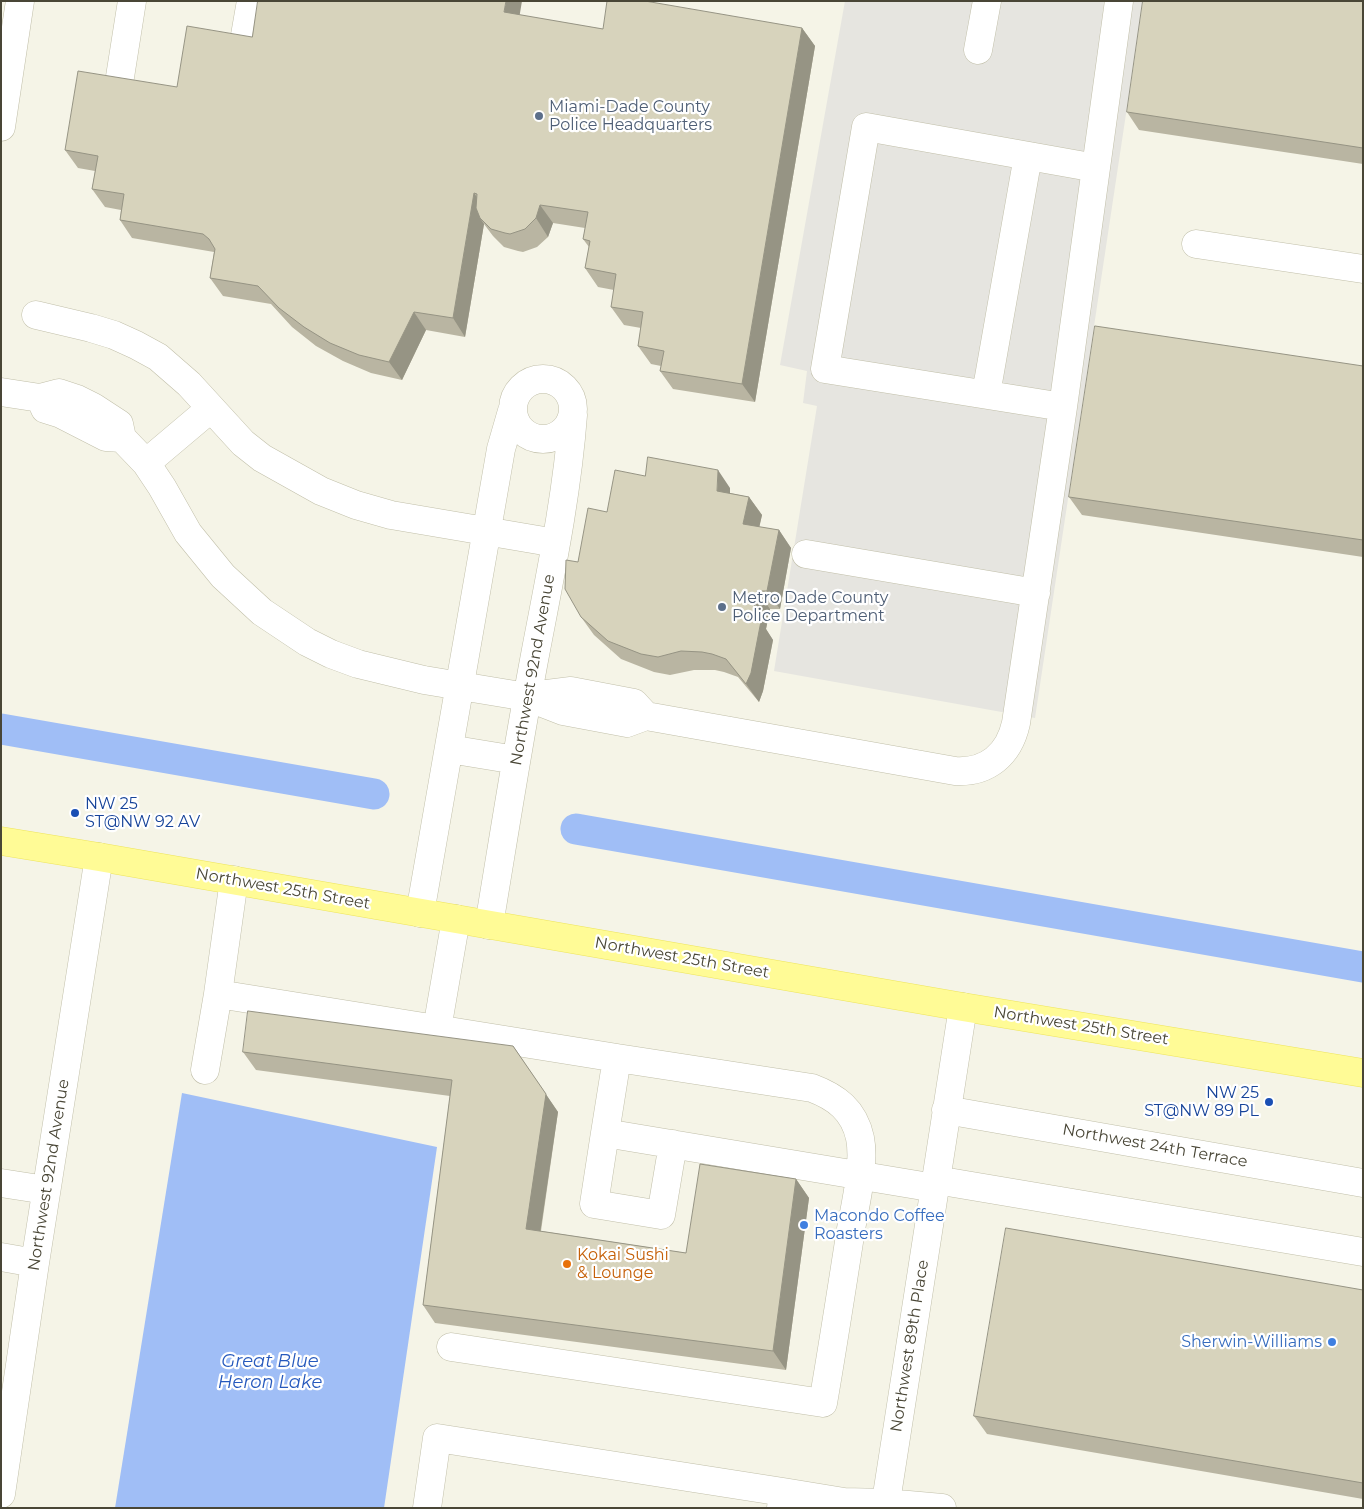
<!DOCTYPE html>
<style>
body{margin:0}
#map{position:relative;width:1364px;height:1509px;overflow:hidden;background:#f5f4e7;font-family:Montserrat,sans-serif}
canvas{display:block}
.frame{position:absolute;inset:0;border:2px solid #494636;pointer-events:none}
</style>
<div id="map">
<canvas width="1364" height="1509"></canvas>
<div class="frame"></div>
</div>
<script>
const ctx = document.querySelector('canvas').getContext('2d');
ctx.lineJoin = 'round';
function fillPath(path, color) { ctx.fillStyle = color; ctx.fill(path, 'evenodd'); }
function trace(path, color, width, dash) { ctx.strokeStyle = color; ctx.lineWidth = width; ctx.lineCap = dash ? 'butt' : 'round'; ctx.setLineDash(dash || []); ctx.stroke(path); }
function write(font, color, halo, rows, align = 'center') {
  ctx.font = font + ' Montserrat,sans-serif'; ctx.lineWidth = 4.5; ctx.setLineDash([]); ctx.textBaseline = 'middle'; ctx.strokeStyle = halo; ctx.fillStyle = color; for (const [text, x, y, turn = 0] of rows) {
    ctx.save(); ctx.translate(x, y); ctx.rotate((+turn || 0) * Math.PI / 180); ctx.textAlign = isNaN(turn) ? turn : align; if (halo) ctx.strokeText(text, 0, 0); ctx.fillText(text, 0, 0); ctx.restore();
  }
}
const parking = new Path2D(`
 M845 1H1143L1035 718 774 671 817 406 803 403 807 371 780 365Z`);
const water = new Path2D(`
 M182 1093 437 1147 384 1508H115Z`);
const canal = new Path2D(`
 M1 729 374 794
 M576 829 1363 967`);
const minor = new Path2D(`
 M243 47 251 1
 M978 50 987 1
 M120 77 132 1
 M1 127 20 1
 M1196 244 1363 269
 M36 315 91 328 114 335 136 345 158 357 189 384 243 443 262 458 321 491 356 505 391 515 556 543
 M513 409a30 30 0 1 1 60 0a30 30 0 1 1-60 0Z
 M1 392 40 398 59 393 77 399 93 407 119 424 122 438 146 463 162 487 188 533 223 576 262 612 307 642 331 654 358 664 424 680 527 697 563 711 627 723 646 716 955 771C987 773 1009 755 1016 723L1063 407 1119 1
 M986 394 1028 156
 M40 398 45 409 61 414 106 437 122 438
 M1063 407 825 369 866 127 1096 168
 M146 463 210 409
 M806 554 1036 593
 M531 696 571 691 634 703 646 716
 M449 749 516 760
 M234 880 218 994 617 1058
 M420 913 501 449 512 411
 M489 925C504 835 518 745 535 655 550 576 567 496 573 415
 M437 1029 456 919
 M205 1070 218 994
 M946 1110 1363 1183
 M605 1133 594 1204 661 1215 673 1144
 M936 1180 1363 1252
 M1 1183 46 1190
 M1 1257 35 1263
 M451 1347 823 1403C833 1345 842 1287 851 1229 856 1202 865 1163 860 1138 854 1110 836 1097 812 1088L617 1058 605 1133 935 1188
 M783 1492 844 1502 886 1503 942 1508
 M1 1494 35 1263 99 857
 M427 1508 437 1438 783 1492 781 1508
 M885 1508 963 1007`);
const major = new Path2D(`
 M1 841 99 857 963 1007 1363 1073`);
const wall = new Path2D(`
 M1363 1V164L1139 130 1127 112Z
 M519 15 603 29 802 28 815 46 755 402 673 389 660 371 661 366 651 364 638 346 641 328 624 325 611 307 614 290 598 287 585 268 589 247 583 239 585 228 553 223 548 237 537 247 523 252 518 251 504 247 493 236 484 224 465 337 426 330 402 380 371 373 343 361 316 346 292 327 271 304 223 296 210 278 214 252 132 238 120 220 121 210 105 207 92 189 95 171 78 168 65 150 177 87 252 37Z
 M1363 366V557L1082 515 1069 497Z
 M730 488V493L749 497 762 515 759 527 779 530 791 548 780 609H770L766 629 773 640 763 691 759 702 738 677 724 672 715 670H694L670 675 654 672 621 659 594 635 581 617 578 562 607 512Z
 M513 1046 558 1112 541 1231 686 1253 796 1179 809 1198 786 1370 435 1323 423 1305 450 1096 256 1070 243 1052Z
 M1363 1290V1499L987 1434 974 1416Z`);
const shadedWall = new Path2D(`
 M506 1H522L517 31 504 12Z
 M802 28 815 46 755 402 742 384Z
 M474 193 487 212 480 218 484 224 465 337 453 318Z
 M540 205 553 223 548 237 536 218Z
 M414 312 426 330 402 380 389 362Z
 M718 470 730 488V509L717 491Z
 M749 497 762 515 756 542 743 524Z
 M779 530 791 548 780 609 767 591Z
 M757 591 770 609 766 629 773 640 763 691 759 702 746 684 752 620Z
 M513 1046 558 1112 538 1247 526 1229Z
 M796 1179 809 1198 786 1370 773 1351Z`);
const building = new Path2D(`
 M258 1H506L504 12 603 29 607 1H645L802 28 742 384 660 371 664 351 638 346 643 312 611 307 616 274 585 268 590 241 583 239 588 212 540 205 536 218 525 229 510 234 505 233 491 229 480 218 476 208 477 194 474 193 453 318 414 312 389 362 359 355 330 343 304 327 279 308 258 286 210 278 215 249 209 239 203 234 120 220 124 194 92 189 98 156 65 150 78 71 177 87 187 26 252 37Z
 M1143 1H1363V148L1127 112Z
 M1095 326 1363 366V540L1069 497Z
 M648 457 718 470 717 491 749 497 743 524 779 530 767 591H757L752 620 761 621 751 673 746 684 726 659 712 654 702 652 681 651 658 657 641 654 608 641 581 617 565 589 566 560 578 562 588 508 607 512 615 470 645 476Z
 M248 1011 513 1046 546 1094 526 1229 686 1253 700 1164 796 1179 773 1351 423 1305 452 1080 243 1052Z
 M1006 1228 1363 1290V1483L974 1416Z`);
const markers = [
 [539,116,5,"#5c6f8a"],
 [722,607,5,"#5c6f8a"],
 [75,813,5,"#1a4fb4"],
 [1269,1102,5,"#1a4fb4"],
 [804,1225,5,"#3f7fe0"],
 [567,1264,5,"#e8710a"],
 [1332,1342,5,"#3f7fe0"]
];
const serviceNames = [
 ["Miami-Dade County",549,107],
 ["Police Headquarters",549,125],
 ["Metro Dade County",732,598],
 ["Police Department",732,616]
];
const streetNames = [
 ["Northwest 92nd Avenue",533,670,-80],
 ["Northwest 25th Street",283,889,10],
 ["Northwest 25th Street",682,958,10],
 ["Northwest 25th Street",1081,1026,9],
 ["Northwest 24th Terrace",1155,1146,10],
 ["Northwest 92nd Avenue",49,1175,-81],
 ["Northwest 89th Place",910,1346,-81]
];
const transitNames = [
 ["NW 25",85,804],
 ["ST@NW 92 AV",85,822],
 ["NW 25",1259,1093,"right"],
 ["ST@NW 89 PL",1259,1111,"right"]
];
const shopNames = [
 ["Macondo Coffee",814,1216],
 ["Roasters",814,1234],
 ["Sherwin-Williams",1322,1342,"right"]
];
const foodNames = [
 ["Kokai Sushi",577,1255],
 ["& Lounge",577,1273]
];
const waterNames = [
 ["Great Blue",270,1362],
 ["Heron Lake",270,1383]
];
fillPath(parking, '#e6e5e0');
fillPath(water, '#a0bef6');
trace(canal, '#a0bef6', 31);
trace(minor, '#c1bfa9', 29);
trace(major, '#ede45e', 29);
trace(minor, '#fff', 28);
trace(major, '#fffb96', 28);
fillPath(wall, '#b9b5a2');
fillPath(shadedWall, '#969484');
fillPath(building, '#d7d3bc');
trace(building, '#969484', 1);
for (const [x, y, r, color] of markers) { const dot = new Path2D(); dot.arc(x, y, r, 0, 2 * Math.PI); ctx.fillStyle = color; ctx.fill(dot); trace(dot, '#fff', 2); }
write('16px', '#4e5e75', '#fff', serviceNames, 'left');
write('16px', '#494636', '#fff', streetNames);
write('16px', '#164399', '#fff', transitNames, 'left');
write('16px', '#366cbe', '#fff', shopNames, 'left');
write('16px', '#c56008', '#fff', foodNames, 'left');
write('italic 18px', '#2659bd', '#fff', waterNames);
</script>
